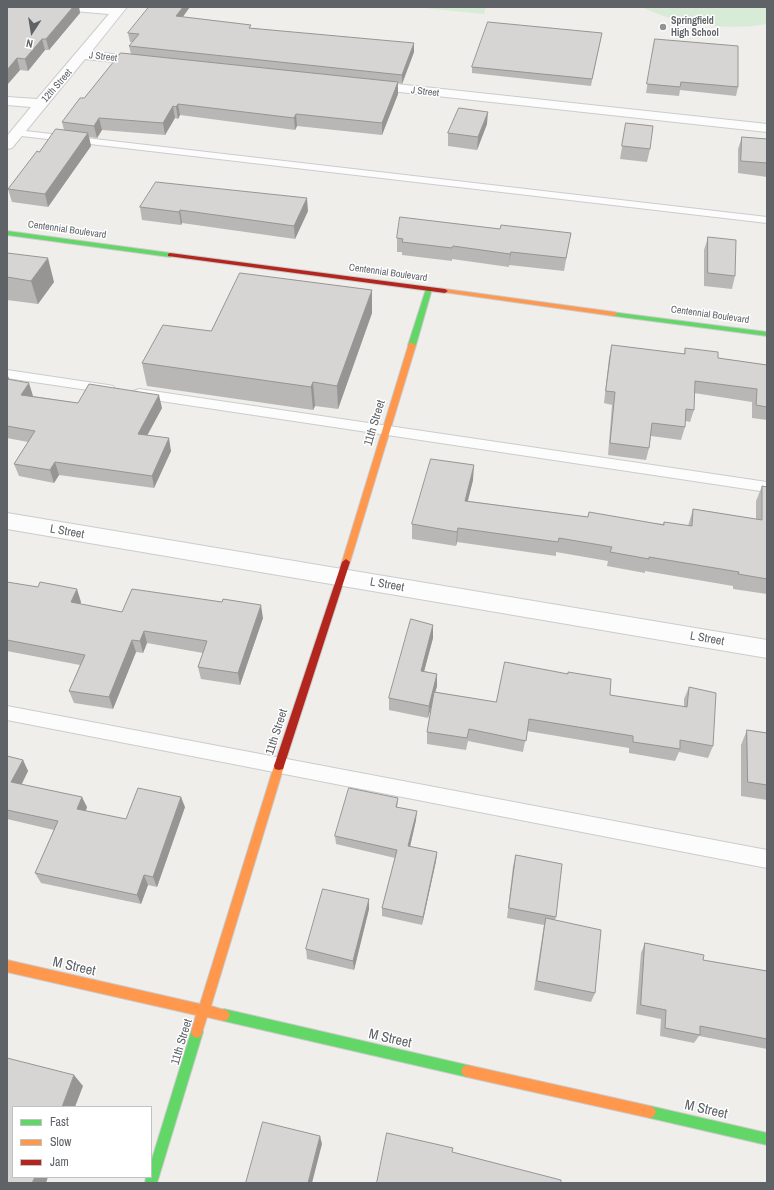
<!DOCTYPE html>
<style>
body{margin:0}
#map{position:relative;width:774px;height:1190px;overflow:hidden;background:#efeeea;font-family:"Archivo Narrow",sans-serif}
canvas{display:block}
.frame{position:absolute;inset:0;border:8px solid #5f6368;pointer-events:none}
.legend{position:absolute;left:12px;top:1106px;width:140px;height:72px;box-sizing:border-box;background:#fff;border:1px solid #bfc1c3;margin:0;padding:5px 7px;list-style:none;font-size:12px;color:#5f6368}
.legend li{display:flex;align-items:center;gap:8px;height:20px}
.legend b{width:20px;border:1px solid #bfc1c3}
.north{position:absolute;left:12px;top:12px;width:40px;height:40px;-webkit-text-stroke:3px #fff;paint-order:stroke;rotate:192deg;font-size:11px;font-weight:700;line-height:16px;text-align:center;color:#5f6368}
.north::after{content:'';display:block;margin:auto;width:14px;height:18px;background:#5f6368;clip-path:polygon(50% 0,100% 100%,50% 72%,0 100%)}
</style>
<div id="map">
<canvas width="774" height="1190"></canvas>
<div class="frame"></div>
<ul class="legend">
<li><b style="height:5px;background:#63d668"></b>Fast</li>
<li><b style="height:5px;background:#ff974d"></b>Slow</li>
<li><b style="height:5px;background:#b3261e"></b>Jam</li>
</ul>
<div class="north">N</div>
</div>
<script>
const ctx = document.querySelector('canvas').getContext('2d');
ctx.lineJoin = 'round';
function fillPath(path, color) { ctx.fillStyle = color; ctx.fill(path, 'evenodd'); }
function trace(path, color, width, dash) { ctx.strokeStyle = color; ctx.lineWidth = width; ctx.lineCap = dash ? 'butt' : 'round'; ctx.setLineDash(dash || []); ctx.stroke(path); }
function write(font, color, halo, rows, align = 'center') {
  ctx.font = font + ' "Archivo Narrow",sans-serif'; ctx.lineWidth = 3; ctx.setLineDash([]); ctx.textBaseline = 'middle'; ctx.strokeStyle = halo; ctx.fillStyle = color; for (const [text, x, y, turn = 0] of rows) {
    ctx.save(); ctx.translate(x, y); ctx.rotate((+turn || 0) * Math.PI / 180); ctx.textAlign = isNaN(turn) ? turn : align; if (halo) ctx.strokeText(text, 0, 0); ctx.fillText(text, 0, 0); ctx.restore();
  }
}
const green = new Path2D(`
 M413 7H486L484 14Z
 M641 7H767V24C725 31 680 25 641 7Z`);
const lane = new Path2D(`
 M17 130 767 217V223L13 135 12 133 13 131Z
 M7 370 108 385 113 386 115 389 113 392 108 393 7 378Z
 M139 389 767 482V492L134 397 132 394 134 391Z
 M7 706 767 850V868L7 720Z`);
const street = new Path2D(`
 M67 7H127L91 52 145 57 150 58 152 61 150 64 145 65 85 59 12 148 7 149V136L31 107 7 105V97L37 99 109 14 73 11 69 10Z
 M368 81 767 124V132L363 88 361 85 363 82Z
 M7 513 767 640V658L7 529Z`);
const fast = new Path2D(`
 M7 231 170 253 173 255 170 257 7 235Z
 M429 287 432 289 416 345 412 347H409L408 345 426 289Z
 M611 312 767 332V336L614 316 610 314Z
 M224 1009 467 1065 471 1067 473 1071 471 1075 467 1077 224 1021 220 1019 218 1015 220 1011Z
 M197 1026 201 1028 203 1032 157 1183H145L146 1177H151V1162L191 1032 193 1028Z
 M650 1106 767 1133V1145L650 1118 646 1116 644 1112 646 1108Z`);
const slow = new Path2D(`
 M445 289 614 312 618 314 614 316 443 292 442 291Z
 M409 343H412L416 345 350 562 346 565 342 562Z
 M279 762 283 763 284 766 211 1006 228 1011 230 1015 228 1019 224 1021 207 1017 201 1036 197 1038 193 1036 191 1032 196 1015 7 972V960L200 1004 274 766 275 763Z
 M467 1065 650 1106 654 1108 656 1112 654 1116 650 1118 467 1077 463 1075 461 1071 463 1067Z`);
const jam = new Path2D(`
 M170 253 445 289 448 291 445 293 168 256V254Z
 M346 559 350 562 284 766 283 769 279 770 275 769 274 766 342 562Z`);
const wall = new Path2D(`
 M7 7H79L80 13 49 50H45L28 71 20 70 7 85Z
 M182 17 251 28 414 52 402 84 398 83V94L382 135 297 126 295 130 180 115 178 119 175 118 165 135 102 130 97 138 89 137 91 146 48 207 12 202 8 189 39 152 64 130 62 122 84 98 131 54 129 46 133 42H130L128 33Z
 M602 33 591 86 472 73V67Z
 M655 39 738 87 736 96 680 90 679 96 646 93Z
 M626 123 650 149 647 162 620 159Z
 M487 124 477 150 448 146V133Z
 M742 137 767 139V177L738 173V149Z
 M140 207 308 211 295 239 182 223 181 225 142 220Z
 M500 229 571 233 564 271 509 265V267L452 259V261L402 255V252H397V238Z
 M708 237 735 276 732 289 704 286V250Z
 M7 253 54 282 38 304 7 300Z
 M372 313 338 409 315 406 313 410 147 386 142 363 211 331Z
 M612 345 684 354 685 348 718 358 767 365V420L752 418V402L694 393V410L690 422 685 421V427L681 440 651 436 649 448 646 460 608 455 612 405 604 403 609 358Z
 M7 373 9 380 33 396 78 403 162 408 147 435 171 451 154 488 59 475 54 483 19 476 14 464 28 442 7 438Z
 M473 480 468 501 588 517 663 524 664 522 688 526 693 509 756 519V501L762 486 767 487V594L733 589V586L645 571V573L607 566 608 561 556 552V556L457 542 456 546 412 539V524Z
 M7 582 81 602 80 604 122 612 263 618 240 685 201 679 198 667 203 653 147 643 143 653 136 652 113 709 74 703 69 691 80 665 7 651Z
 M433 625V638L424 671 437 674V686L435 692 496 702 610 695 684 707V699L689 687 713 746 708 758 679 752 675 761 629 753V748L527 731 523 752 468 741 466 750 427 744V732L433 698 428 718 389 710V698Z
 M747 730 767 733V800L741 796V745Z
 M7 756 23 760 28 771 22 784 87 807 86 811 126 819 185 807 157 887 148 885 141 904 41 883 35 873 54 830 7 819Z
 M397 807 416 820 410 847 437 852 436 861 422 925 382 916V908L395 858 336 844 335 836Z
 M516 855 556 917 555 920 595 993 591 1002 534 990 544 925 507 918 513 866Z
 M369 909 354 970 307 959 306 949Z
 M645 943 703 960 767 971V1049L699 1036 694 1043 660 1036 661 1019 636 1014 641 953Z`);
const shadedWall = new Path2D(`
 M73 7H79L80 13 49 50 46 39Z
 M183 7H190L177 25 176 16Z
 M42 39 45 50 28 71 25 59Z
 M414 43V52L402 84V75Z
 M17 58 20 70 7 85V70Z
 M398 82V94L382 135V123Z
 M178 104 180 115 178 119 176 107Z
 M173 106 175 118 165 135 163 123Z
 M488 112 487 124 477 150 478 137Z
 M296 114 297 126 295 130 294 118Z
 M99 118 102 130 97 138 94 126Z
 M88 133 91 146 48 207 45 194Z
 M307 198 308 211 295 239 294 226Z
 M180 210 182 223 181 225 179 212Z
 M511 252 509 265V267L510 254Z
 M48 258 54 282 38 304 31 281Z
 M372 290V313L338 409 337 386Z
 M7 373 11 385 7 391Z
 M313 382 315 406 313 410 311 387Z
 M29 383 33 396 26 407 21 395Z
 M159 395 162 408 141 447 138 434Z
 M169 438 171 451 154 488 152 476Z
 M55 462 59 475 54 483 50 470Z
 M474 465 473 480 464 515 465 501Z
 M458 528 457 542 456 546 457 532Z
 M77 589 81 602 75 614 71 602Z
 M261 605 263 618 240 685 238 673Z
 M433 625V638L421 683V671Z
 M144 631 147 643 143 653 140 641Z
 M132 640 136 652 113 709 109 697Z
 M437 674V686L428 718 429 706Z
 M23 760 28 771 17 793 11 782Z
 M82 797 87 807 82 820 77 809Z
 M181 797 185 807 157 887 153 877Z
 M398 798 397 807H396Z
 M417 811 416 820 408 855V846Z
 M437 852 436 861 422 925 423 917Z
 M144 875 148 885 141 904 137 895Z
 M369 899V909L354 970 353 961Z
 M74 1075 83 1086 75 1107H62Z
 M320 1136 322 1144 312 1183H308Z
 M35 1177H48L46 1183H32Z`);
const building = new Path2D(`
 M7 7H73L46 39H42L25 59 17 58 7 70Z
 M149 7H183L176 16 251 25 249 28 414 43 402 75 129 46 139 34 128 33Z
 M488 22 602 33 592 79 472 67Z
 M655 39 738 46V87L681 82 680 87 647 84Z
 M121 53 398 82 382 123 296 114 294 118 178 104 176 107 173 106 163 123 99 118 94 126 62 122 80 98H84Z
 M459 108 488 112 478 137 448 133Z
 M626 123 653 126 650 149 622 146Z
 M56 129 88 133 45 194 8 189 37 151 39 152Z
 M742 137 767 139V163L741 161Z
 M156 182 307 198 294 226 180 210 179 212 140 207Z
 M400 217 500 229 501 225 571 233 566 258 511 252 510 254 453 246 452 248 402 242 403 239 397 238Z
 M708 237 736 240 735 276 708 273Z
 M7 253 48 258 31 281 7 277Z
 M240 273 372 290 337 386 313 382 311 387 142 363 163 325 211 331Z
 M612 345 685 354V348L718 352V358L767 365V407L756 405 757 389 695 381 694 410 686 409 685 427 652 423 649 448 610 443 615 392 606 391Z
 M7 379 29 383 21 395 78 403 89 384 159 395 138 434 169 438 152 476 55 462 50 470 14 464 35 431 7 426Z
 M431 459 474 465 465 501 588 517 589 512 664 525V522L692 526 693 509 762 520V486L767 487V579L738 574 739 572 649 557V559L610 552 612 547 559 538 558 542 458 528 457 532 412 524Z
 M7 582 38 587 40 582 77 589 71 602 122 612 132 589 222 602 223 599 261 605 238 673 198 667 207 641 144 631 140 641 132 640 109 697 69 691 85 655 7 640Z
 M411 619 433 625 421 671 437 674 429 706 389 698Z
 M505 662 568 674V672L611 679 610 695 687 707 689 687 716 693 713 746 680 740V749L633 742V736L529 719 526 741 469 729 467 738 427 732 434 692 496 702Z
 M747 730 767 733V785L748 782Z
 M7 756 23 760 11 782 82 797 77 809 126 819 138 788 181 797 153 877 144 875 137 895 35 873 58 821 7 810Z
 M349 788 398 798 396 807 417 811 408 846 437 852 423 917 382 908 397 850 335 836Z
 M516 855 562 864 556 917 509 908Z
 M323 889 369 899 353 961 306 949Z
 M546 918 601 930 595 993 537 981Z
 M645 943 704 955 703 960 767 971V1039L700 1026V1035L665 1028 666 1010 641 1005Z
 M7 1058 74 1075 62 1107H13V1177H35L32 1183H7Z
 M263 1122 320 1136 308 1183H246Z
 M387 1133 453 1148 452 1152 561 1180V1183H377Z`);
const markers = [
 [663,27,4,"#919496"]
];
const farPoinames = [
 ["Springfield",671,21],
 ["High School",671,33]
];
const farStreetnames = [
 ["J Street",103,57,6],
 ["12th Street",57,86,-49],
 ["J Street",425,92,6],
 ["Centennial Boulevard",67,230,8],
 ["Centennial Boulevard",388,273,8],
 ["Centennial Boulevard",710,315,8]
];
const streetNames = [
 ["11th Street",375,423,-73],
 ["L Street",67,532,10],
 ["L Street",387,585,10],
 ["L Street",707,639,10],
 ["11th Street",277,732,-72],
 ["11th Street",182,1042,-73]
];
const nearStreetnames = [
 ["M Street",74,967,13],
 ["M Street",390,1039,13],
 ["M Street",706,1110,13]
];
fillPath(green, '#d8ebd6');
trace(lane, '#cbcccc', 2);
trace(street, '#cbcccc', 2);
trace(fast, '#cacacb', 2);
trace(slow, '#cacacb', 2);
trace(jam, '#cacacb', 2);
fillPath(lane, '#fdfcfc');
fillPath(street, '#fdfcfc');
fillPath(fast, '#63d668');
fillPath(slow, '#ff974d');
fillPath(jam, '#b3261e');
fillPath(wall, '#b8b7b5');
fillPath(shadedWall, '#969594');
fillPath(building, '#d6d5d3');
trace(building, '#969594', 1);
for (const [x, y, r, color] of markers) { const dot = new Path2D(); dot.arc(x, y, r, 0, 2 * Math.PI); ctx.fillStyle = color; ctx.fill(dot); trace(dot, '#fff', 1.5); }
write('bold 10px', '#5f6368', '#fff', farPoinames, 'left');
write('10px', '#5f6368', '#fff', farStreetnames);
write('12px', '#5f6368', '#fff', streetNames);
write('14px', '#5f6368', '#fff', nearStreetnames);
</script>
